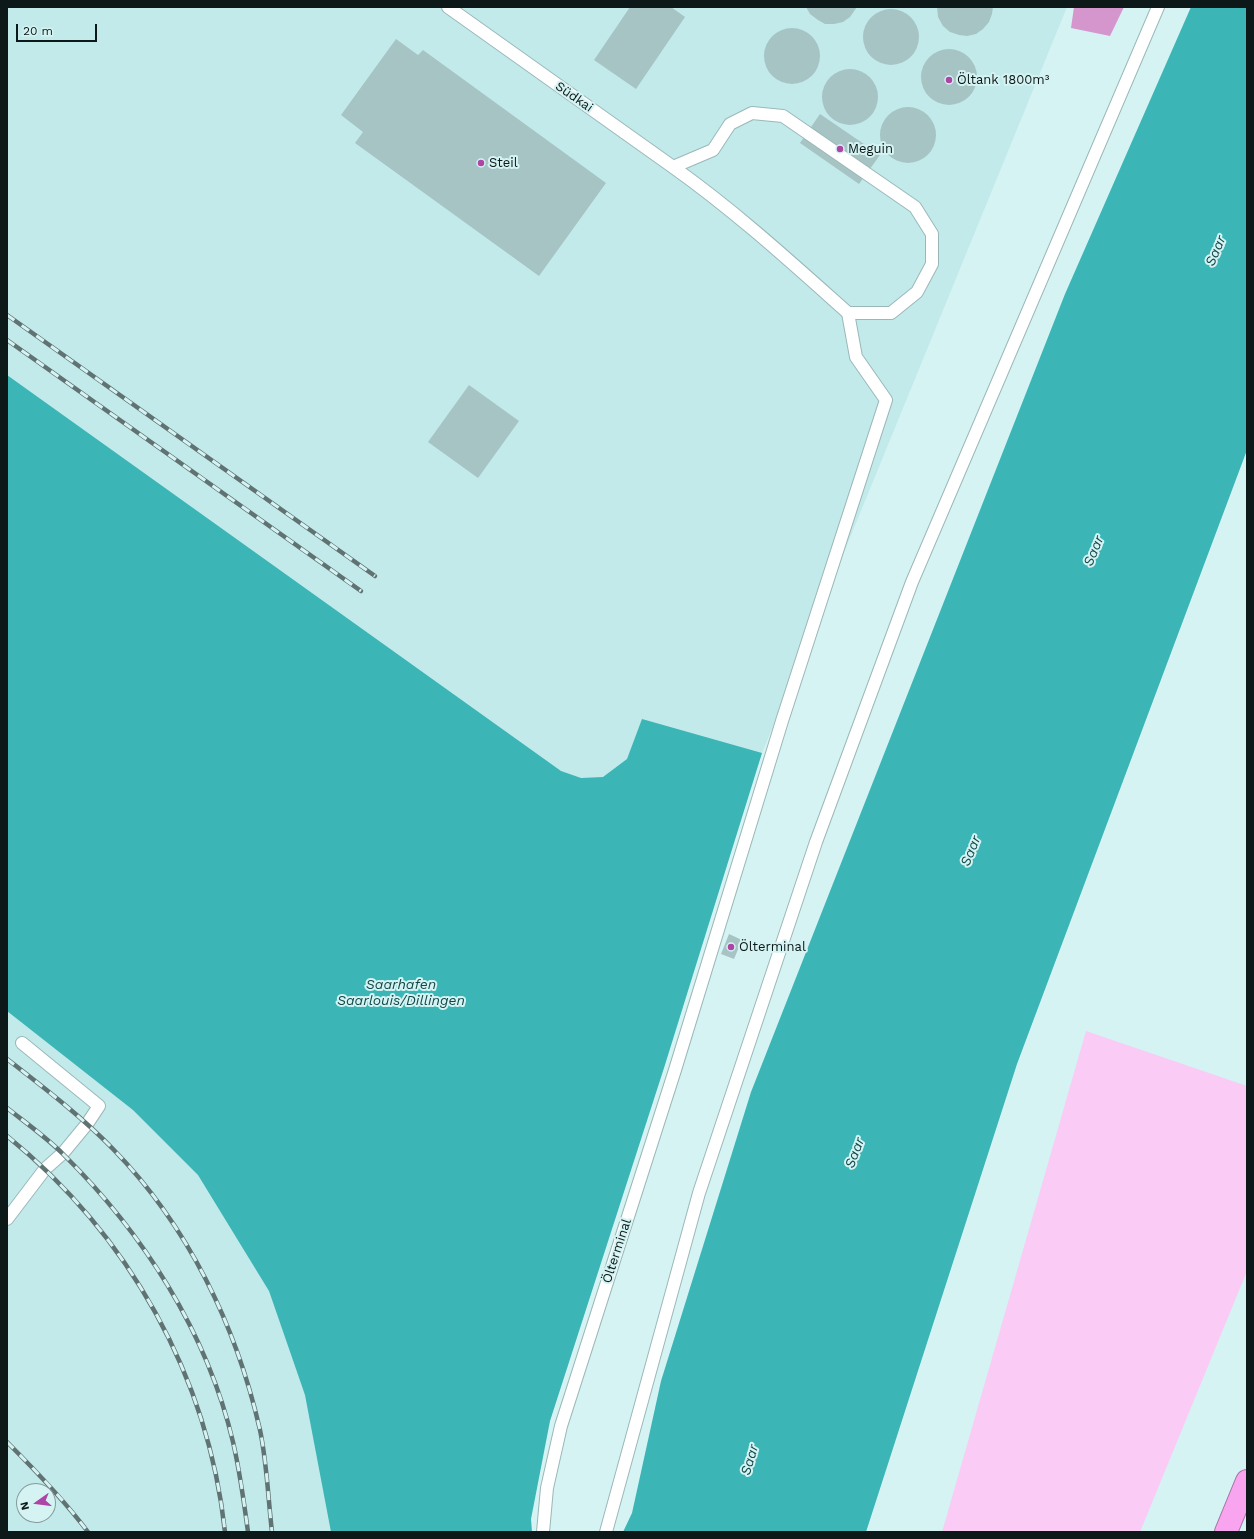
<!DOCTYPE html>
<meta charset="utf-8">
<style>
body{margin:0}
#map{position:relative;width:1254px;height:1539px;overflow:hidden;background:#d5f3f3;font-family:"Work Sans",sans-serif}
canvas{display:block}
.frame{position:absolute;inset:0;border:8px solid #0d1818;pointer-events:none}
.north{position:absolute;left:16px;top:1483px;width:40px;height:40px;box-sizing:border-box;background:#d5f3f3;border:1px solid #859b9b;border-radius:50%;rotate:256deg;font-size:11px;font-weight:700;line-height:16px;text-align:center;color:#0d1818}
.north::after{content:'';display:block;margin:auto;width:14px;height:18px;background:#ae44a6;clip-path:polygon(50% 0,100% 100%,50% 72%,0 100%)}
.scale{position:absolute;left:16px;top:24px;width:81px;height:18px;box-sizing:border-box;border:2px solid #0d1818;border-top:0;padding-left:5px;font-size:12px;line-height:14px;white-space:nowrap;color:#0d1818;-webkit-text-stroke:3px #d5f3f3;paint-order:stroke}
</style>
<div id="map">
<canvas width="1254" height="1539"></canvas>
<div class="frame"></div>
<div class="north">N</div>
<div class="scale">20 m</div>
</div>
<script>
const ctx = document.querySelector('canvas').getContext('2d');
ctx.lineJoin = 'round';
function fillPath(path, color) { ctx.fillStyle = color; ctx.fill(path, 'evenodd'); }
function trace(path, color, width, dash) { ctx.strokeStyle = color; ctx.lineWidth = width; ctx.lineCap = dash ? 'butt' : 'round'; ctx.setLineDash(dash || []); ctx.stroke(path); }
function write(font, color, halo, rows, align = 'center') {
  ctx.font = font + ' "Work Sans",sans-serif'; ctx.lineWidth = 4; ctx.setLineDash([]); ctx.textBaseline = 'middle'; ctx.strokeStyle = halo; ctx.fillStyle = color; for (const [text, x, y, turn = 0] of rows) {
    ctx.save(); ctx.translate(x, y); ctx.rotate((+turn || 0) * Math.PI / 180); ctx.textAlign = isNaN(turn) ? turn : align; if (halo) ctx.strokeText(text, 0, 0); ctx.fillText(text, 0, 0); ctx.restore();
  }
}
const built = new Path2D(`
 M7 7H1067L762 753 479 1532H7ZM24 1491H48V1515H24Z`);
const green = new Path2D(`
 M1086 1031 1247 1086V1271L1140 1532H942Z`);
const forest = new Path2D(`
 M1074 7H1124L1110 36 1071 28Z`);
const water = new Path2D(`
 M1191 7H1247V450L1017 1064 866 1532H623L632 1513 661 1381 751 1092 1065 294Z
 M7 375 561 771 581 778 603 777 627 759 642 719 762 753 664 1068 550 1421 531 1519 532 1532H331L305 1395 269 1291 198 1175 133 1110 7 1011Z`);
const building = new Path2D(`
 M630 7H671L685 17 636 89 594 60Z
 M806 7H857L850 17 843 22 834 24H825L818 20 810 14Z
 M937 7H993L992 14 989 22 983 29 976 34 967 36 959 35 950 32 943 26 938 17Z
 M863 37a28 28 0 1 1 56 0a28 28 0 1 1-56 0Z
 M764 56a28 28 0 1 1 56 0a28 28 0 1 1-56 0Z
 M396 39 418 55 423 50 606 183 539 276 355 143 363 132 341 115Z
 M921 77a28 28 0 1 1 56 0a28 28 0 1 1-56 0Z
 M822 97a28 28 0 1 1 56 0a28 28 0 1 1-56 0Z
 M880 135a28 28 0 1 1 56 0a28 28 0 1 1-56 0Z
 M820 114 880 155 859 184 800 143Z
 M469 385 519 421 478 478 428 442Z
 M729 934 742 940 734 959 721 954Z`);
const lane = new Path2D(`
 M448 7 673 167C735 211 792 263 848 313H891L917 292 932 264V234L915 207 783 116 752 113 730 124 713 150 673 167
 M7 1219 45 1169 63 1153 87 1124 99 1106 22 1043
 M543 1532 547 1488 561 1426 675 1070 782 721 886 400 856 357 848 313
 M606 1532 699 1193 816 842 912 582 1158 7`);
const highway = new Path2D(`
 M1226 1532 1247 1481`);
const rail = new Path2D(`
 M7 315 375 576
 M7 340 361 591
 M7 1059C43 1087 81 1116 113 1149 188 1226 236 1325 260 1430 267 1463 268 1498 272 1532
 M7 1108C26 1123 46 1137 63 1154 143 1233 207 1332 233 1442 240 1472 244 1502 248 1532
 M7 1136C129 1235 208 1376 225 1532
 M7 1442C36 1471 64 1500 88 1532`);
const markers = [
 [949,80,4,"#ae44a6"],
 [840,149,4,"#ae44a6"],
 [481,163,4,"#ae44a6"],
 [731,947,4,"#ae44a6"]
];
const poiNames = [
 ["Öltank 1800m³",957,80],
 ["Meguin",848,149],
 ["Steil",489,163],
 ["Ölterminal",739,947]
];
const streetNames = [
 ["Südkai",574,97,35],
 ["Ölterminal",617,1251,-72]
];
const waterNames = [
 ["Saar",1216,251,-67],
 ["Saar",1094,551,-68],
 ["Saar",971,851,-68],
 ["Saarhafen",401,985],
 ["Saarlouis/Dillingen",401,1001],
 ["Saar",855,1153,-69],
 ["Saar",750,1460,-74]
];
fillPath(built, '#c2eaea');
fillPath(green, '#facbf4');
fillPath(forest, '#d496cd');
fillPath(water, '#3bb5b6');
fillPath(building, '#a7c4c4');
trace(lane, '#9bb8b8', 14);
trace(highway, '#a673a4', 24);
trace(lane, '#fff', 12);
trace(highway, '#f8a4ef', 22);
trace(rail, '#607272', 4.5);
trace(rail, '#d5f3f3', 3, [9]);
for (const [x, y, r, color] of markers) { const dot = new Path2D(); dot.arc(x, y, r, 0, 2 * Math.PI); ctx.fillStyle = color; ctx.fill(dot); trace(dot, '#d5f3f3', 1.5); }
write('13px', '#0d1818', '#d5f3f3', poiNames, 'left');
write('13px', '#0d1818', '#d5f3f3', streetNames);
write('italic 14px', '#124748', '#d5f3f3', waterNames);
</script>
